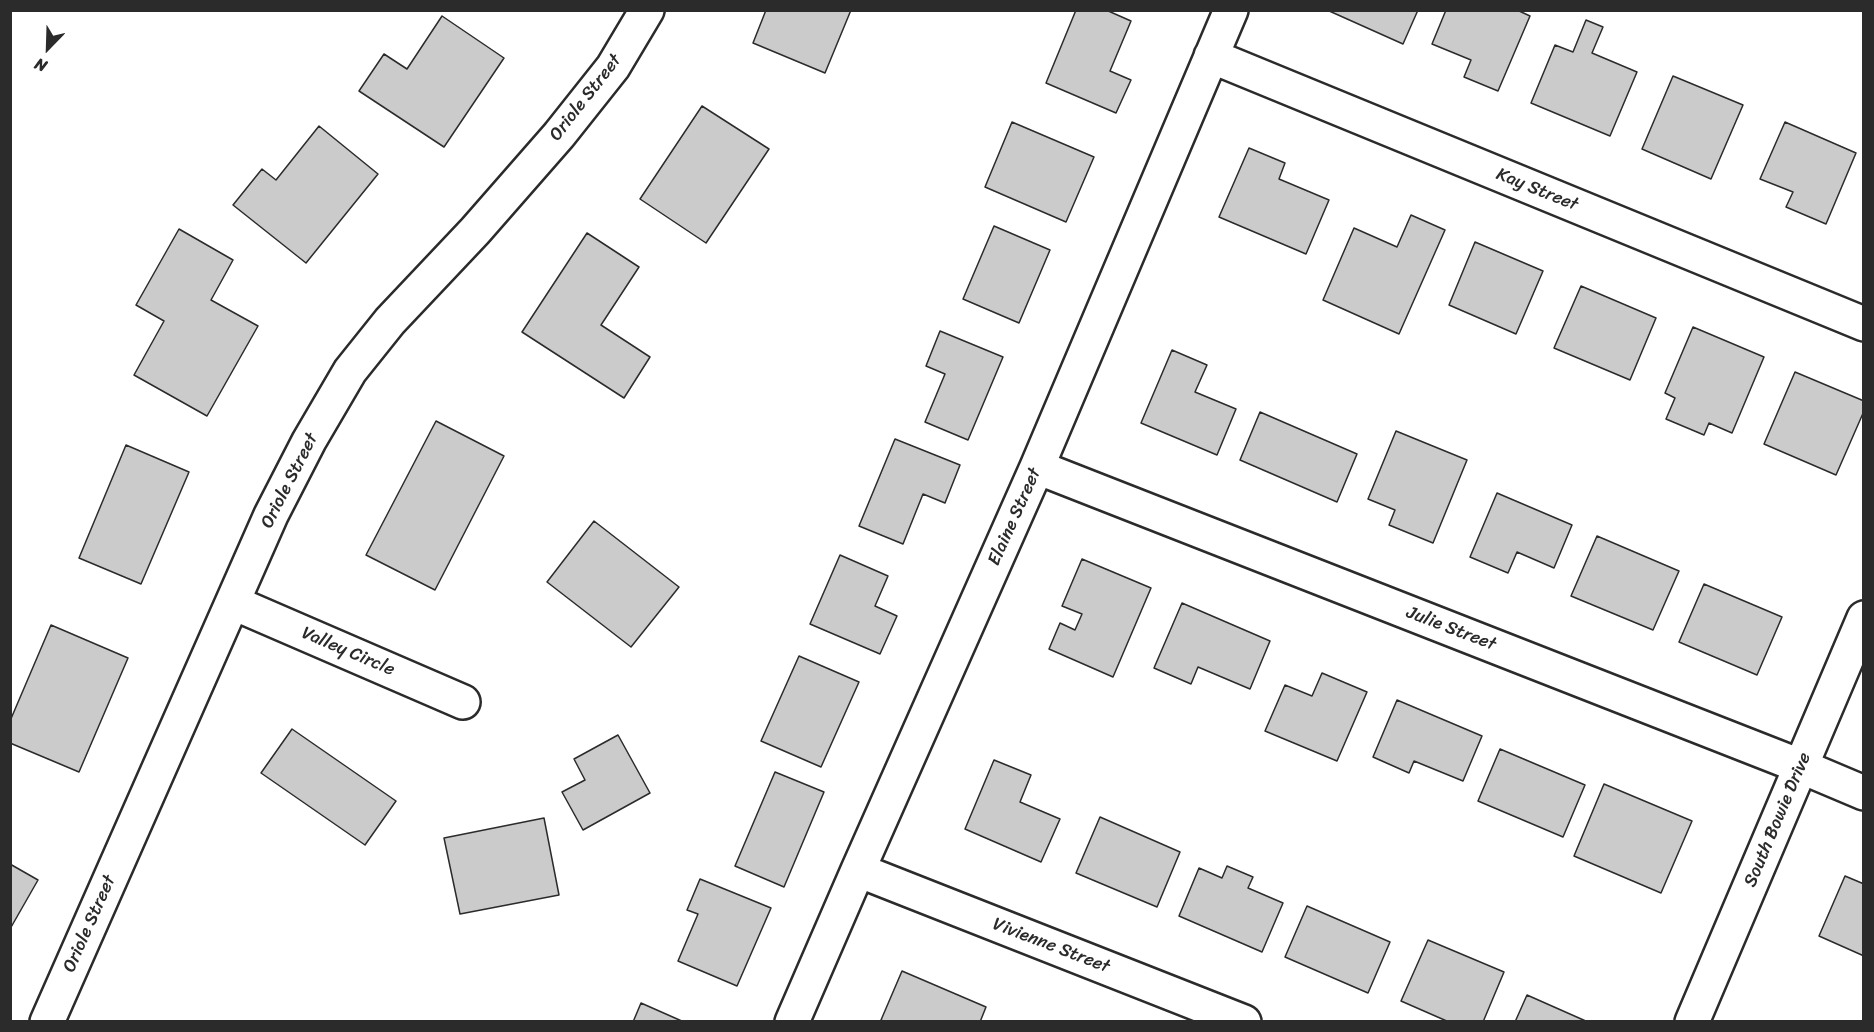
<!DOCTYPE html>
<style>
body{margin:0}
#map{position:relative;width:1874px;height:1032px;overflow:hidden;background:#fff;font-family:Sriracha,sans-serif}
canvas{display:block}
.frame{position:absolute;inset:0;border:12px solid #2b2b2b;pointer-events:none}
.north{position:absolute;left:18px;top:18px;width:60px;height:60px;-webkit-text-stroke:4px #fff;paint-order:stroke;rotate:203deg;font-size:16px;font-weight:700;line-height:24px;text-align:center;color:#2b2b2b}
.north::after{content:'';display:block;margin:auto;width:21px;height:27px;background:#2b2b2b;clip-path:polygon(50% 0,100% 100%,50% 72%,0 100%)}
</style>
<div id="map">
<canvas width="1874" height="1032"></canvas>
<div class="frame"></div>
<div class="north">N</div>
</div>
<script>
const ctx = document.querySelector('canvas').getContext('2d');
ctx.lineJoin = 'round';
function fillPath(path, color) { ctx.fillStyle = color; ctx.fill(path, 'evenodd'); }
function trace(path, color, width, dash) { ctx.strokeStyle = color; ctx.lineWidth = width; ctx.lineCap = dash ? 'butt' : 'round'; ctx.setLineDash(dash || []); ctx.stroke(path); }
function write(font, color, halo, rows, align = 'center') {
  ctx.font = font + ' Sriracha,sans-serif'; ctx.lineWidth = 4.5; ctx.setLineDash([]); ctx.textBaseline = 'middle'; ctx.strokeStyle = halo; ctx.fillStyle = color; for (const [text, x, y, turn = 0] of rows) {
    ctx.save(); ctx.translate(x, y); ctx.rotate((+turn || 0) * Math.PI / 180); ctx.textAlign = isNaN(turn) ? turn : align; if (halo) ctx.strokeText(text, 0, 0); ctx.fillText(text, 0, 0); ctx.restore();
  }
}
const building = new Path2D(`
 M766 10H851L825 73 753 43Z
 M1076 10H1106L1131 21 1110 71 1131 80 1116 113 1046 83Z
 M1327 10H1418L1403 44Z
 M1446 10H1517L1530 16 1498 91 1464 77 1471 60 1432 44Z
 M442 16 504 58 444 147 359 91 384 54 407 69Z
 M1586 20 1603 27 1592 53 1637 72 1610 136 1531 103 1555 45 1573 52Z
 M1673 76 1743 105 1711 179 1642 149Z
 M702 106 769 149 706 243 640 199Z
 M1012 122 1094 157 1066 222 985 187Z
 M1785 122 1856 153 1826 224 1786 207 1793 192 1760 179Z
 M319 126 378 174 306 263 233 205 262 169 276 180Z
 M1249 148 1285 163 1279 179 1329 200 1306 254 1219 217Z
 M1411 215 1445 230 1399 334 1323 300 1354 228 1397 247Z
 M994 226 1050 250 1019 323 963 299Z
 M179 229 233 260 211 300 258 326 207 416 134 375 164 321 136 305Z
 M587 233 639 267 601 325 650 357 624 398 522 332Z
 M1475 242 1543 271 1516 334 1449 305Z
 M1581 286 1656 318 1630 380 1554 348Z
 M1693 327 1764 357 1732 433 1709 423 1704 435 1666 419 1675 398 1665 393Z
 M940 331 1003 357 968 440 925 422 945 374 926 366Z
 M1172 350 1207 365 1195 392 1236 409 1217 455 1141 423Z
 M1795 372 1864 401V411L1836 475 1764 444Z
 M1260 412 1357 454 1337 502 1240 460Z
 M436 421 504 456 435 590 366 555Z
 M1396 431 1467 460 1433 543 1389 525 1395 510 1368 499Z
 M895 439 960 465 945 503 923 494 903 544 859 526Z
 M126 445 189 472 141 584 79 558Z
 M1497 493 1572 525 1554 568 1517 552 1508 573 1470 557Z
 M594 521 679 587 631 647 547 582Z
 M1597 536 1679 571 1653 630 1571 596Z
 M840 555 888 576 875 606 897 616 880 654 810 624Z
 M1082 559 1151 588 1113 677 1049 649 1060 623 1075 630 1082 614 1062 606Z
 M1704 584 1782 617 1757 675 1679 642Z
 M1182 603 1270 641 1250 689 1198 667 1191 684 1154 668Z
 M51 625 128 658 79 772 10 743V721Z
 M799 656 859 682 821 767 761 741Z
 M1322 673 1367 692 1337 761 1265 731 1285 685 1312 696Z
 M1397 700 1482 736 1463 781 1414 761 1409 773 1373 757Z
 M292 729 396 801 365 845 261 773Z
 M618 735 650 793 583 830 562 792 585 780 574 759Z
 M1500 749 1585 785 1563 837 1478 801Z
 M994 760 1031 775 1020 802 1060 819 1041 862 965 829Z
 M775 772 824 792 784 887 735 866Z
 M1604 784 1692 821 1661 893 1574 856Z
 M1100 817 1180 852 1157 907 1076 873Z
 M544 818 559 895 460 914 444 838Z
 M10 864 38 880 10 929Z
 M1227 866 1253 877 1248 888 1283 903 1262 952 1179 916 1199 868 1222 878Z
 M1845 876 1864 884V956L1819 936Z
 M700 879 771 908 737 986 678 961 698 914 687 910Z
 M1307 906 1390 942 1368 993 1285 957Z
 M1428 940 1504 972 1483 1022H1449L1401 1001Z
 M902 971 986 1007 980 1022H885L881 1020Z
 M1527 995 1588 1022H1515Z
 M641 1003 684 1022H633Z`);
const minor = new Path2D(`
 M1211 56 1864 324
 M1037 467 1800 766 1864 793
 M234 603 463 702
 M858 870 1244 1022
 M47 1022 271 515 309 441 350 371 390 321 475 231 559 135 613 67 647 10
 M792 1022 858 870 1037 467 1231 10`);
const tertiary = new Path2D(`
 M1692 1022 1864 618`);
const streetNames = [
 ["Oriole Street",586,98,-52],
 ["Kay Street",1537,190,22],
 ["Oriole Street",290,481,-63],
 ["Elaine Street",1015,517,-66],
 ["Julie Street",1451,629,21],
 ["Valley Circle",348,652,23],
 ["South Bowie Drive",1778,820,-67],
 ["Oriole Street",90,924,-66],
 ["Vivienne Street",1051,946,21]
];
fillPath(building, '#cbcbcb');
trace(building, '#2b2b2b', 1.5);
trace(minor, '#2b2b2b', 38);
trace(tertiary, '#2b2b2b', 38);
trace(minor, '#fff', 33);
trace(tertiary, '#fff', 33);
write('18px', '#2b2b2b', '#fff', streetNames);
</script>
